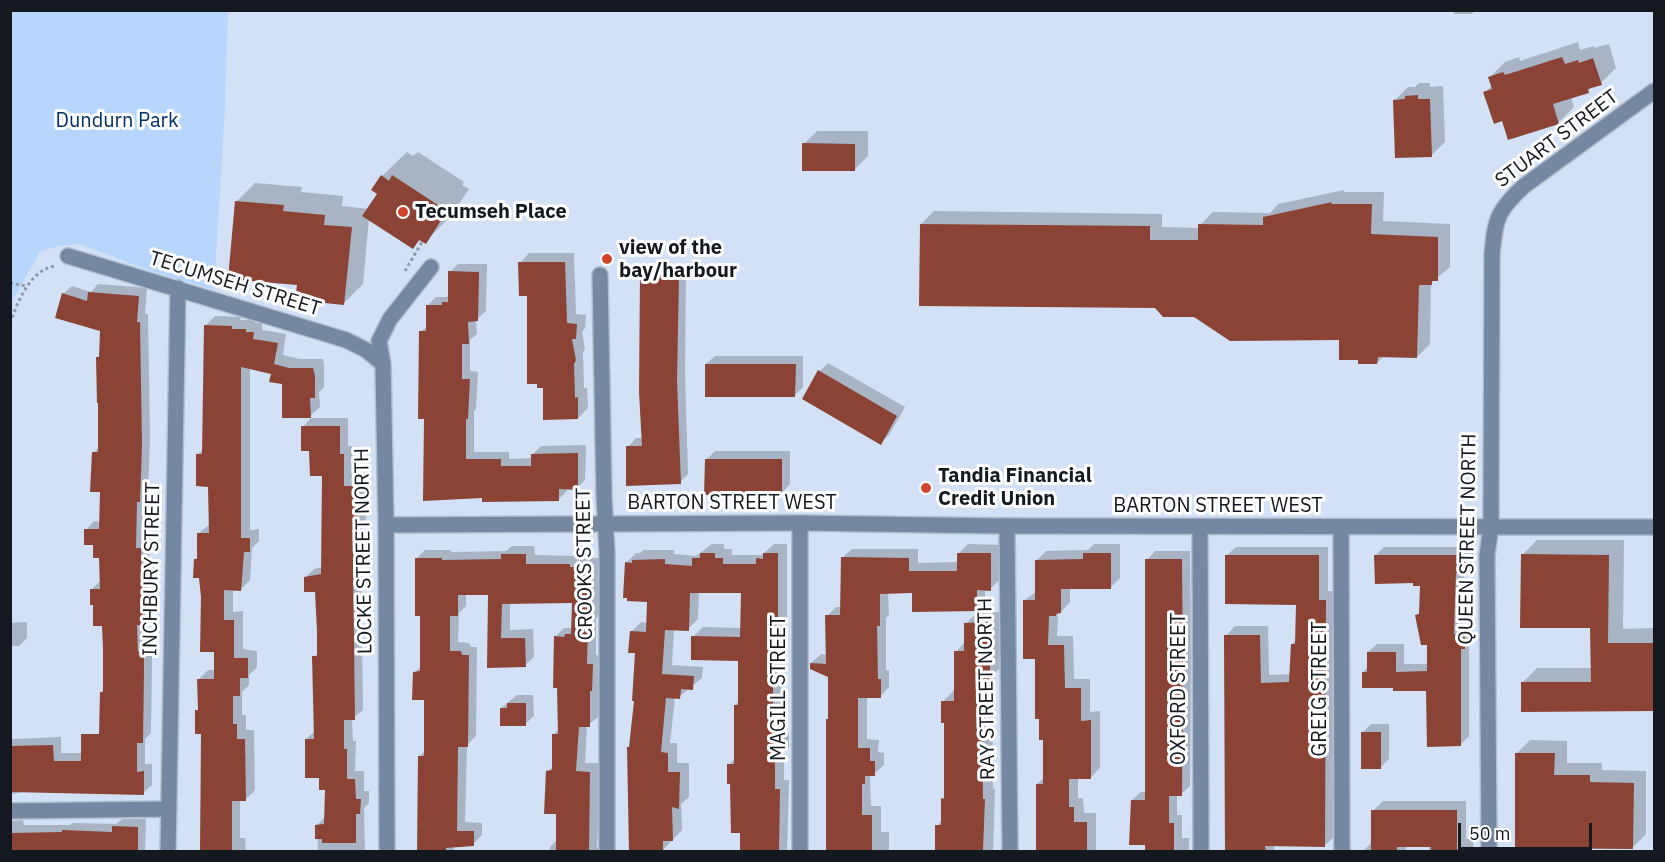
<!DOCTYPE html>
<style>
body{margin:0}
#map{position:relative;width:1665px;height:862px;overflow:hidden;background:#d2e1f5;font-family:"IBM Plex Sans",sans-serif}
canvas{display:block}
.frame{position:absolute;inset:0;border:12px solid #13191f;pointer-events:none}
.scale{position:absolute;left:1458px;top:823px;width:134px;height:27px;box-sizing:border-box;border:3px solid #13191f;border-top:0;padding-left:8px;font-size:18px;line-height:21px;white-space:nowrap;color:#13191f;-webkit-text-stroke:4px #fff;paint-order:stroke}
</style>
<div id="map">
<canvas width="1665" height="862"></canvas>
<div class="frame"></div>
<div class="scale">50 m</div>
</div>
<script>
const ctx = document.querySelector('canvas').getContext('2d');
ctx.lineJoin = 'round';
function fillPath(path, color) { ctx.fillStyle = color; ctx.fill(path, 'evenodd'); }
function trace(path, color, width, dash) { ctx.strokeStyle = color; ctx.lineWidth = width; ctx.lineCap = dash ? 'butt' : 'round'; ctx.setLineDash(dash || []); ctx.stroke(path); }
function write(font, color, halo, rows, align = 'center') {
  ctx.font = font + ' "IBM Plex Sans",sans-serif'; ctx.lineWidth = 6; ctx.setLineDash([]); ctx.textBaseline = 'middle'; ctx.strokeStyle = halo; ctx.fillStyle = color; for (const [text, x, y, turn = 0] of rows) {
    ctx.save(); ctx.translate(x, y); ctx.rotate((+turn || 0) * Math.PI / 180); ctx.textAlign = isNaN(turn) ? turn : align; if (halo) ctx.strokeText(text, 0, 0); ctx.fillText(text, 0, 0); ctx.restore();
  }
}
const green = new Path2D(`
 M11 10 228 11 225 107 214 290 148 270 80 244 58 246 40 252 13 300 11 311Z`);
const shadow = new Path2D(`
 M1454 10H1475L1472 14H1454Z
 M1578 42 1580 50 1594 46V48L1609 44 1616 68 1601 83 1594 85 1588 91 1571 97 1574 107 1559 122 1509 139 1503 120 1485 93 1492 85 1490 77 1505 62 1519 57 1520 61Z
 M1419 83H1430V87L1443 86 1445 142 1432 155 1395 100 1408 87H1415Z
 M817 131H868V156L855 169 804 144Z
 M407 152 413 156 418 152 464 182 462 185 469 189 450 217 425 242 421 239 413 247 369 218 363 284 344 303 298 284 236 202 255 183 302 187 301 192 343 196 342 206 369 209 379 193 382 176Z
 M1344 190V192H1384L1383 221 1450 224V267L1431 283 1430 344 1417 357 1384 356 1377 363 1360 359 1340 338 1195 315 1156 307 921 224 934 211 1162 214V227L1200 228V225L1213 212 1270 213 1278 204Z
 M529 253H574L576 314 586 315 585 328 582 332 585 349 583 352 584 388H587L588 408 578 418 544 387 528 294 520 263Z
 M458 264H487L486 311 476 320 477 334 470 340V371L478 372 476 409 474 411V452H509V459L532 458V455L541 446 586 445 585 480 577 488H567V491L559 499 483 496 426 418 421 332 428 325 427 306 436 297H449L450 272Z
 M650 266H686L685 371 688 474 680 482 628 447 636 438H643L641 274Z
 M98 284 147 288 145 314H148L150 437 148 492 145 495 144 540H149L151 615 145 621 146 644H152V661L151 733 145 739V764H152V785L143 793 21 791 19 793 10 794V741L12 739 61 737V753H82L108 736 101 692 105 689 103 624 94 604 91 590 100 581 101 557 86 530 94 521 101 522V490L93 453 100 446 97 358 100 355 101 330 63 294 72 286 91 292Z
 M215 316 241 317 240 320H255V323H262V330L286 334 283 355 300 359H323L324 365V387L319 392 320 407 310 416 284 382 272 373 250 368V530L259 529V541L252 548 250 580 240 590 233 589V612L243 611V649L257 651V667L249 675V685L242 692V715H246V730H254L255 790 245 800H240V838H245L246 852H201L203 733 197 711 199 708 198 680 208 670H215V651L195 560 199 556V533L210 524V485L197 455 203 449 205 326Z
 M715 356H803V387L795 395 706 364Z
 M828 363 905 407 889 435 880 443 820 371Z
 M311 418H348V446H352L353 477H366V519L362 524 361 558 363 710 352 719 353 741H356L355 771H364V791H369V803L364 808 365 852H318L317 825 326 816V789L306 739 315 731 314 657 319 652 317 590 305 578 314 569 322 567 323 475 303 427Z
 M715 451H790V484L782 493 706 460Z
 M1537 540H1624L1623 629 1654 628V709L1522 710V683L1537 668H1592V627L1522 555Z
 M712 544H724V549H732V555H762L774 544H787V646L782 650V687L784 733H789V748L784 752V780H789L787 852H742V832L729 765 735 758V705L740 701 739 659 693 637 703 627 742 628V592L699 591 698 619 688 629H674L672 665 703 667 702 678 679 697H675L670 743H677V763H689V797L681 804 682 830 663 850 631 745 636 699 637 652 631 632 641 622 648 623 649 600 626 563 636 553H640L643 550H674V554L696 556Z
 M968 544 1000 545 999 580 990 589H985V600L976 609 913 592H888L889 615 886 618V670H889V687L880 697H867V739L879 740 878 752 884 753V765L870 777 871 806H881V832H889V852H827L830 676 811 663 821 654 827 655V616L836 607H841L842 558 852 549H918V563L958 562 959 553Z
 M1094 544H1120V578L1110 588H1070V602L1061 612H1058L1057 636H1073L1074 679H1090V712L1100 711V768L1091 777H1078V798H1083L1084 813H1096V852H1038L1037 784 1045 777 1044 738 1036 657 1025 600 1037 591 1036 561 1046 551 1088 550Z
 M512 546H534L535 555 578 556V558H599V615L596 619V655H601V681L598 684V717L587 726 585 763H598L599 799 597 848H599V852H550V847L558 839V812L547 772 553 766 554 734 559 729 555 637 564 628H573V601L510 602V630L533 629 534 657 525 665 489 666 490 593 466 594V606L459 613 458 642 469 643 471 647H477L476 736 467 745 465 822 482 823V835L473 844 454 846V852H419V757L425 751 426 699 415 673 421 666 422 636 416 559 425 550H451V552L506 551Z
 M1236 547H1328V591H1335L1334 837 1324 846 1274 845V852H1226V636L1235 626H1268L1269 675 1291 674 1292 644 1296 640 1297 603 1226 556Z
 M1384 547H1473L1474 563 1464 571 1462 626H1473L1472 639 1469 643V736L1460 745 1428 690 1395 686 1363 672 1368 667V652L1377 644H1404V664H1428V643L1417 615 1420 612 1421 585 1376 555Z
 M1155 551H1190L1191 667 1190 786 1181 794H1177V815H1182V838H1189V852H1147V844L1132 800 1141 792H1146L1147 560Z
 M1001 612 1002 648 1000 650V668L995 673 992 760 993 789H995L993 852H936L937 826 942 820V799L945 796V722L943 702 953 691H956V652L965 642 966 624 976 613Z
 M27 622V638L19 646H10V623Z
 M517 695H533L534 716 525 724 501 708Z
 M1371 724H1389V759L1381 767 1362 733Z
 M1530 740 1567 741V763H1602V770L1646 771V834L1633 847 1517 753Z
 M1383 801H1466V839H1473V852H1429V846H1406V852H1362L1373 841V811Z
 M122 819H146L145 852H10V821L23 820 24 825H70L72 823 116 824Z`);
const building = new Path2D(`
 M1562 57 1565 64 1578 60 1579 63 1593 58 1602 85 1588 89 1589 93 1553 104 1559 124 1508 140 1502 121 1494 124 1483 92 1492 89 1488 77 1503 72 1505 75Z
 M1418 95V99H1430L1432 157 1395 158 1393 100 1405 99V96Z
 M802 143 855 144V171H802Z
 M381 175 389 181 392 175 441 207 439 210 445 214 426 244 419 240 413 249 362 216 377 194 371 190Z
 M235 201 284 205 283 211 325 215 324 225 352 227 344 305 295 300 297 285 228 279Z
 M1332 202 1331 204H1372L1371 234 1438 237V281H1432V285H1419L1417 358 1378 357 1377 364H1358V360H1339V340L1230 341 1194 317H1163L1155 308 919 306 920 224 1150 226V240H1198V224L1263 225V217Z
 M518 262H565L567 323 577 324 576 339H572L576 360 574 364 575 398 578 397V419L543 420V388H537V384H527V296H519Z
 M448 271 479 272 478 321 468 322 469 344H462V379H470L468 419H466V459H501V466H531V454L578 453V490L559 489V501L482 502V498L423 501 424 419H418L419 331H426V305H442V302H448Z
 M640 274H679L677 381 681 484 626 486V446H642L639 392Z
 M88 292 139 296 137 322H140L142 446 140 502H137L136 548H141L143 625H137L138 652H144V670L143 743H137V772L144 771V795L10 792V746L53 745 54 761H81V734H99L100 692H103V648L102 626H93V605H90V589H100L99 558H93V545H84V529H99L100 492H90L92 452H98V403H97L96 357H99L100 331 55 318 62 293 87 301Z
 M204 325 232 326V329H246V332H254L253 339 278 343 274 364 289 368H313L315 376V398H310L311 418H282V384L269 382 271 374 241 367V538H250V552H244L241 591 224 590V620H234V658H248V678H240V696H233V724H237V739H245L246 801H232V852H200L201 734H195V710H198L197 679H214V652H200L201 597 199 578H193L194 559H197V533H209L208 487 196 486V454H202Z
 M705 364H796L795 397H705Z
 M818 370 897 416 881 445 802 399Z
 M301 426H340V454H344V486H358V530H354L353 567 355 720H344V749H347V779H355L356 799H361L360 814H356V843H322V839H315V825L324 824 325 790H319V778H305V739H314L312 656H317V631L315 592H304V577L321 574 322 476H310L309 451H301Z
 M705 459H782V494L704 495Z
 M700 553H715V558H723V564H756V558L763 559V553H778V657H773V698L774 742 779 743V759H775V789H780L779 852H740V833H731L730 784H727V764H734V705H738V661L691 660V636L740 637 741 593H690L689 631 665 630 662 674 694 676 693 690 681 689 680 699 666 698 661 752 668 753V772H680L679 809 672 807 673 841H663V852H629L627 747H629L634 701H632L635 653H628L630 631 646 632 647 602 627 601V598H623L625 562 632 563V560L665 559V564L692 566V558H700Z
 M957 553H991V591L977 590V611L912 612V593L880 594V626H877L878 679H881V698H858V748H870V761H875V776H865V784H862V815H872V852H826V719H828V677L810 669V663L826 664 825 615H840L841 557 909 558V571H957Z
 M1083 553H1111V589H1061V613L1056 614V616H1049L1048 645H1064L1065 688H1081V721L1091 720V779H1069V807H1074V822H1087V852H1036V784H1043V740H1039V719H1035V659H1023V600H1035V560L1083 559Z
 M501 554H526V564H570V567H591V626H588L587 664H593L592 691H590V727H579L576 771 590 772 589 852H556V814H544L546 771 552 770V734H558L557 688H553L554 636 564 637 565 634H571L572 603 502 604 501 638H525L526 667 487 668 488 595H458V616H450V651H461L462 655H469L468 747H458L457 831H474V846L446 848V852H417L418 756H424V700H412L413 672 420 671V616H415V558H442V560L501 559Z
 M1521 554 1609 555 1608 643H1654V711L1521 712V682H1591L1590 628H1520Z
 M1225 555H1319V600H1326L1325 847 1265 846 1266 852H1225L1224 635H1260L1261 683 1289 682 1291 644H1295L1296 605 1225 604Z
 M1374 555H1466V573H1456L1454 634H1465V649H1461V746L1427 747 1426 691H1393V688H1362V672H1367V652H1396V672L1427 671V645H1421L1415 615 1419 614 1420 586H1413V583L1375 584Z
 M1145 559H1182L1183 676 1182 796H1169V823H1174V852H1145V845H1129L1131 800H1145Z
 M991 622 992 660H990V680H985V720H982L983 799H985L983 850 935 852V825H941V798L944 799V723H941V701H954V651H964V623Z
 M507 703H526V726H500V708H507Z
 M1361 732H1381V769H1361Z
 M1515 753H1555L1554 775H1590V782L1634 783 1633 849 1515 848Z
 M1371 810H1457V852H1431V847H1397V852H1371Z
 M112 826 138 827V852H10V833L62 832V830L112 832Z`);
const path = new Path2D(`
 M405 271 422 242
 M10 283 26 286
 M10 323C18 301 30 270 55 266
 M10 398V410`);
const minor = new Path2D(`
 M68 256 346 340 366 350 383 364
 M600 275 604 496 607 553V852
 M800 523V852
 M386 525 383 364 379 341 390 319 431 267
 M1007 526 1010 852
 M1200 527 1201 852
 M1341 527 1342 852
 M10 811 169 809
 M168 852 178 288`);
const tertiary = new Path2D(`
 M387 852 386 525 800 523 1003 526 1654 527
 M1489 852 1487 555 1491 526 1492 255C1495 219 1497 211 1524 186L1654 91`);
const markers = [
 [403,212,6,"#d0442c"],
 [607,259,6,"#d0442c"],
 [926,488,6,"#d0442c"]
];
const parkNames = [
 ["Dundurn Park",117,121]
];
const streetNames = [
 ["STUART STREET",1557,139,-37],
 ["TECUMSEH STREET",235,284,17],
 ["BARTON STREET WEST",732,503],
 ["BARTON STREET WEST",1218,506],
 ["QUEEN STREET NORTH",1468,539,-89],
 ["LOCKE STREET NORTH",364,551,-91],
 ["CROOKS STREET",585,564,-91],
 ["INCHBURY STREET",152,569,-89],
 ["MAGILL STREET",779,688,-90],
 ["RAY STREET NORTH",987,689,-91],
 ["OXFORD STREET",1179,689,-90],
 ["GREIG STREET",1320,689,-90]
];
const poiNames = [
 ["Tecumseh Place",415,212],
 ["view of the",619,248],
 ["bay/harbour",619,271],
 ["Tandia Financial",938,476],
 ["Credit Union",938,499]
];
fillPath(green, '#b8d6fb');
fillPath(shadow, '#0003');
fillPath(building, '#8a4335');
trace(minor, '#b0bdce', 18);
trace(tertiary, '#b0bdce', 18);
trace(path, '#8f9baa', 3, [3, 3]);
trace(minor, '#7488a1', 15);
trace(tertiary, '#7488a1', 15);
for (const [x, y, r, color] of markers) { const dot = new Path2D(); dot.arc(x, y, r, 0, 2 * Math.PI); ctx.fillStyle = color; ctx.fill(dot); trace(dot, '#fff', 2); }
write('20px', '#003065', '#fff', parkNames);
write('20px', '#13191f', '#fff', streetNames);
write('bold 20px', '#13191f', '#fff', poiNames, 'left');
</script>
